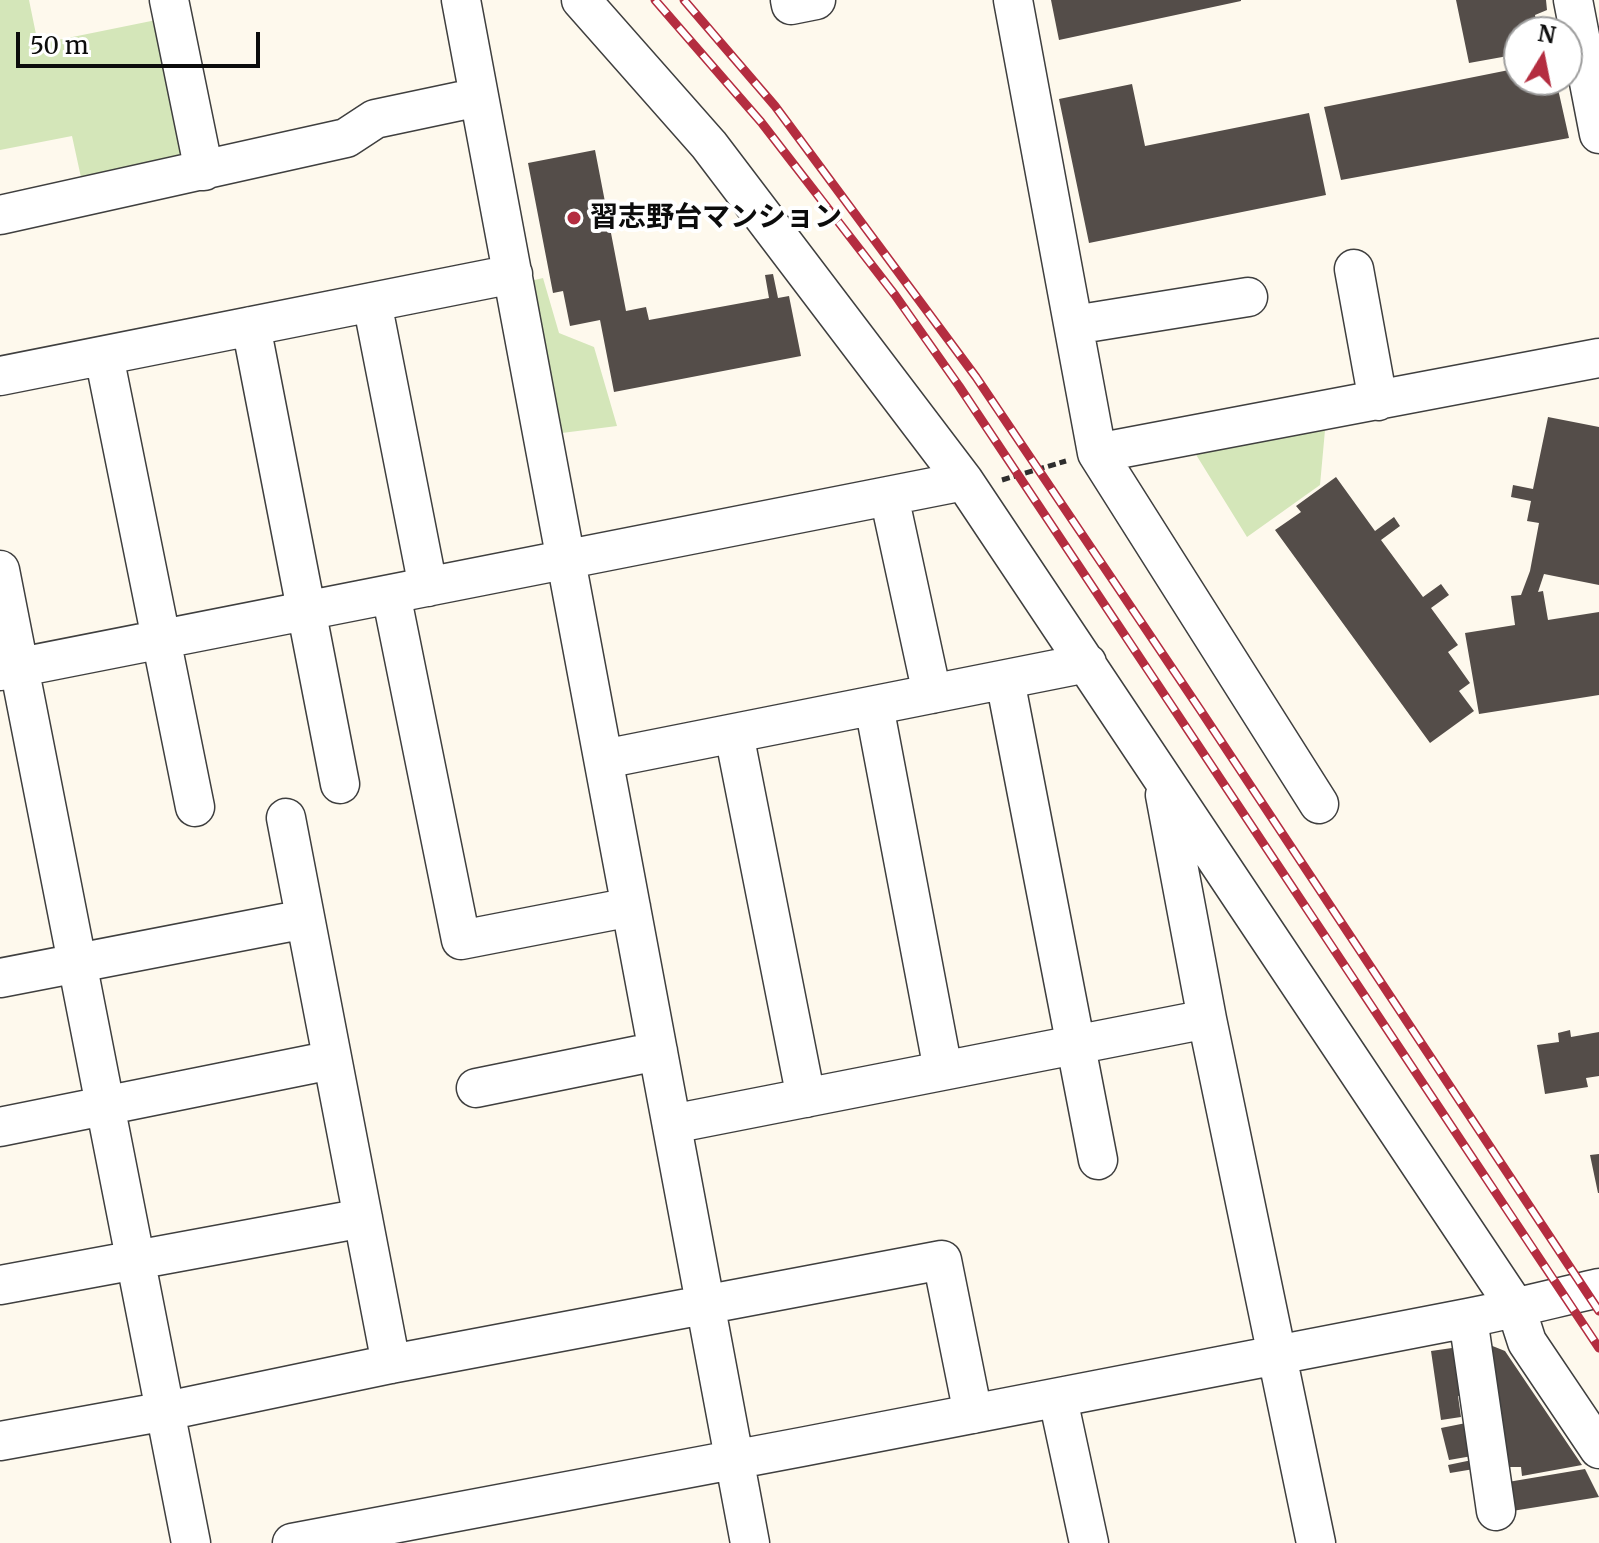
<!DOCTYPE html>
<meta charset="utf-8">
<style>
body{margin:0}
#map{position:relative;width:1599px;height:1543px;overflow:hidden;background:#fef9ed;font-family:Merriweather,serif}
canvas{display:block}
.north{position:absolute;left:1503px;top:16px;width:80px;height:80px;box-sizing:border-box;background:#fff;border:2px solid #9e9e9e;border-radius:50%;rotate:10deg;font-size:22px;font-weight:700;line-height:32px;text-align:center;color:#0c0c0c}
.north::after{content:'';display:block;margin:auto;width:28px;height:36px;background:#b42d40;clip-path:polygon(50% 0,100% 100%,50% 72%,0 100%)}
.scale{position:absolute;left:16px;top:32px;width:244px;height:36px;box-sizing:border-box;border:4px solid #0c0c0c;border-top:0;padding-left:10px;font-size:24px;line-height:28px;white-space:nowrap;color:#0c0c0c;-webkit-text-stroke:6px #fff;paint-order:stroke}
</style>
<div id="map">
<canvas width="1599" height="1543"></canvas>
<div class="north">N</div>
<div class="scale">50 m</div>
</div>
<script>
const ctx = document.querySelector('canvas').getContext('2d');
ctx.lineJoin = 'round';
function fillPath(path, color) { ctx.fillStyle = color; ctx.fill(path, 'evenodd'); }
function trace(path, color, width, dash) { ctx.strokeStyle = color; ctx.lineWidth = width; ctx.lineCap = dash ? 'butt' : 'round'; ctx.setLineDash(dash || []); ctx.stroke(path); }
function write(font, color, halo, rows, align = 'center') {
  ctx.font = font + ' Merriweather,"Noto Sans JP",serif'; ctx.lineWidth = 8; ctx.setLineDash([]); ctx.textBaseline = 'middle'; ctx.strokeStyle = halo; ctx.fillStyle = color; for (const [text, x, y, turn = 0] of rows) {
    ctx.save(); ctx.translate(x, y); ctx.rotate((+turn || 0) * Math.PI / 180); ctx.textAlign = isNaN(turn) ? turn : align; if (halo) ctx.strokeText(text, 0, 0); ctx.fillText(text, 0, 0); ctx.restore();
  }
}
const green = new Path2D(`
 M0 0H29L38 44 166 18 182 158 82 182 72 136 0 150Z
 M543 278 559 333 594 347 617 426 554 434 522 283Z
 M1325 430 1320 485 1247 537 1195 453Z`);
const building = new Path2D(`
 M1051 0H1241V1L1059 40Z
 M1456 0H1546L1547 10 1535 15 1538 32H1519V54L1469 63Z
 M1519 68V80H1556L1569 138 1341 180 1324 107Z
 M1132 84 1145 146 1309 113 1326 195 1089 243 1059 99Z
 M595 150 626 311 646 307 649 320 769 298 765 275 773 274 778 298 789 296 801 356 614 392 600 320 570 326 563 291 553 293 528 163Z
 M1548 417 1599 427V585L1544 574 1538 592 1543 591 1548 620 1599 612V695L1479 714 1465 633 1515 625 1511 596 1521 595 1530 571 1539 523 1527 521 1531 501 1511 497 1513 485 1533 489Z
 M1336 477 1375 531 1394 517 1400 526 1381 540 1423 597 1441 584 1449 595 1431 608 1458 645 1448 652 1470 683 1459 691 1474 711 1430 743 1275 530 1301 512 1296 506Z
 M1570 1030 1571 1037 1599 1032V1076L1586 1078 1588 1087 1545 1094 1537 1045 1559 1042 1558 1033Z
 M1599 1154V1193H1598L1590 1155Z
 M1490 1345 1505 1351 1582 1465 1522 1476 1521 1467H1500Z
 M1466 1346 1473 1393 1458 1396 1461 1417 1441 1420 1431 1351Z
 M1471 1422 1478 1455 1449 1460 1441 1428Z
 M1472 1460 1474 1469 1450 1473 1448 1465Z
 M1585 1469 1599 1497 1506 1512 1502 1483Z`);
const path = new Path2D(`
 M1002 480 1066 461`);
const minor = new Path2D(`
 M169 0 204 171
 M461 0 750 1543
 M581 0 709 145 964 481 1516 1308 1527 1342 1599 1449
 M790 0 791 5 816 0
 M1013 0 1097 453 1599 358
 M1573 0 1599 134
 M0 215 346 138 375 119 479 97
 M1354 269 1378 401
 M372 302 428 587
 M1074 325 1248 297
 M251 326 340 784
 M104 356 195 807
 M0 376 513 274
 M1097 453 1319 804
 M889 496 932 694
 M0 570 191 1543
 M391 594 461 940 631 907
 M0 671 964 481
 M1005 680 1098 1160
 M874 706 943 1070
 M734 734 806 1098
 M604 759 1087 663
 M1165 795 1207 1019 1316 1543
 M286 818 391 1364
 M0 978 305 919
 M476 1088 658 1051
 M672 1124 1207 1019
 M0 1127 332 1060
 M0 1285 363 1218
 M1468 1318 1496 1511
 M1058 1399 1089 1543
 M0 1441 166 1411 391 1364 942 1260 973 1414
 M292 1543C684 1469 1077 1396 1468 1318 1512 1309 1555 1298 1599 1288`);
const rail = new Path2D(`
 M655 0 761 122 895 295 959 386 1599 1348
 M684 0 775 106 976 377 1201 711 1599 1311`);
const markers = [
 [574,218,8,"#b42d40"]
];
const poiNames = [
 ["習志野台マンション",590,218]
];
fillPath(green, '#d4e6b9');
fillPath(building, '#544d49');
trace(minor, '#3f3f3f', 41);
trace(path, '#2e2e2e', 5, [8, 4]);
trace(minor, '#fff', 38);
trace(rail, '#b42d40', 9);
trace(rail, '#fff', 6, [18]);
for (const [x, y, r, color] of markers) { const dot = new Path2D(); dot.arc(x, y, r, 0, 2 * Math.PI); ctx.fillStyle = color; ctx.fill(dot); trace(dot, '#fff', 3); }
write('bold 28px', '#0c0c0c', '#fff', poiNames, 'left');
</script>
